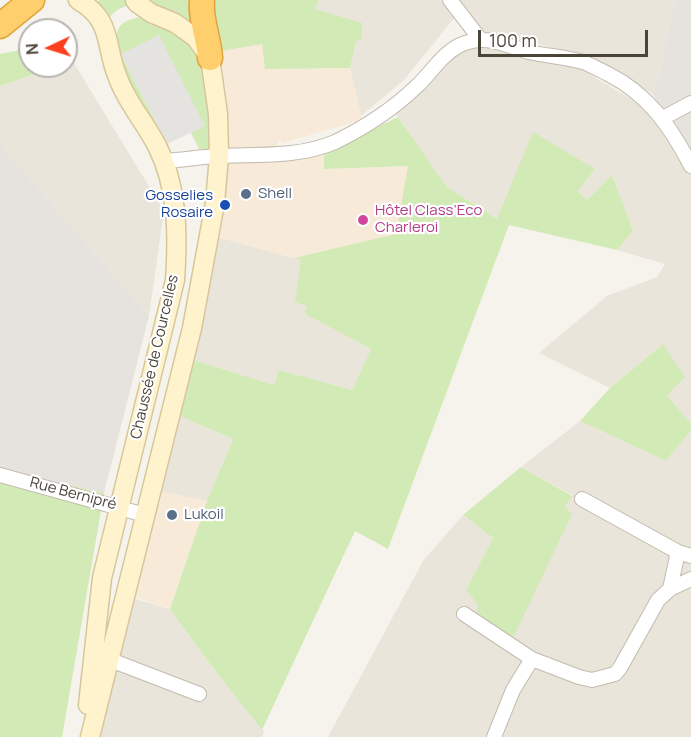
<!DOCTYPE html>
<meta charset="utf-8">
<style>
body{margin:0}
#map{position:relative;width:691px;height:737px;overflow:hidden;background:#f6f3ec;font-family:Manrope,sans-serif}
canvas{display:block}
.north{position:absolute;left:18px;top:18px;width:60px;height:60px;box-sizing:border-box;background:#fff;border:2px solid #b7b4b0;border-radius:50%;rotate:266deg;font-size:16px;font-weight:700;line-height:24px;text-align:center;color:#4b4439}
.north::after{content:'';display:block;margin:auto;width:21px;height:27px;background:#fc3f1d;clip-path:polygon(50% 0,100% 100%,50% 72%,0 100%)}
.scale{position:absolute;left:478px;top:30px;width:170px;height:27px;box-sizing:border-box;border:3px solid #4b4439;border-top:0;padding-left:8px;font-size:18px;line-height:21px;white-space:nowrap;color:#4b4439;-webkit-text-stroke:4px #fff;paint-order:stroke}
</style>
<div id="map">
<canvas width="691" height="737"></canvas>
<div class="north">N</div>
<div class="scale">100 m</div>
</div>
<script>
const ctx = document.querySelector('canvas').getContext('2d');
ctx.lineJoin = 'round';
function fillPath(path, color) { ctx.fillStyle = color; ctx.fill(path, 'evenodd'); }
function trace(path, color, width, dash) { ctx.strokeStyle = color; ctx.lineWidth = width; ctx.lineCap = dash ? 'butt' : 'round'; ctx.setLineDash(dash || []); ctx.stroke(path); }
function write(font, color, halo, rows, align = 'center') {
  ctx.font = font + ' Manrope,sans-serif'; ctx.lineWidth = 4.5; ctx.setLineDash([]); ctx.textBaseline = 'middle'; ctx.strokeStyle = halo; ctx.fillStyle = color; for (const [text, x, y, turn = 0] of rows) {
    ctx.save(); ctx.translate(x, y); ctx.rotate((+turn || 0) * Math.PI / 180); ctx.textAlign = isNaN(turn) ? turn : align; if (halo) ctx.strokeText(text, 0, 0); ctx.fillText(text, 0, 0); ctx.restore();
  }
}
const residential = new Path2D(`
 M319 0H441L455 17 404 80 361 116 350 68 356 42 315 9Z
 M451 0H675L660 71 653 94 582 55 497 34H476Z
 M503 42 574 65 648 109 691 171V424L667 395 663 344 610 388 539 353 607 296 657 277 665 264 617 250 633 231 611 176 587 200 578 191 594 169 497 219 447 187 391 107 457 50Z
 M69 55 164 211 149 316 0 144V86L41 72 51 66H66V57Z
 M217 237 301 260 307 306 305 314 371 349 352 390 279 370 274 385 185 358Z
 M175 414 233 439 207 501 151 490Z
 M580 421 666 461 691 430V737H328L423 561 463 515 493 538 466 590 477 604 565 507 572 495 521 467Z
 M129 597 170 609 210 664 264 732 262 737H93Z`);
const commercial = new Path2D(`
 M262 44 265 69 350 68 362 120 282 143 280 138 273 154 324 145V169L409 166 397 234 294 258 217 237 215 52Z
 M151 490 207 501 170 609 127 594Z`);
const industrial = new Path2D(`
 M675 0H691V165L653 94 660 71Z
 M0 144 149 316 104 493 0 471Z`);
const green = new Path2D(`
 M100 0H127L132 5C120 7 115 10 108 20L94 3Z
 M142 0H188L199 30Z
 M209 0H319L315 9 362 23V38L356 42 350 68 265 69 262 44 215 52Z
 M142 17C164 26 187 34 201 55 207 65 211 129 211 144L209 149H199L191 133 205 125 121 55 163 136H160C151 123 140 111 133 97 129 89 127 79 124 70 116 45 106 21 142 17Z
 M30 48V66H38L41 72 0 86V54Z
 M398 117 447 187 497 219 533 132 595 169 578 191 587 200 612 175 633 231 617 250 509 225 388 549 355 531 262 730 210 664 170 609 207 501 233 439 175 414 181 404 193 360 274 385 279 370 352 390 371 349 305 314 307 306 295 302 301 260 294 258 396 234 408 166 324 169V153Z
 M663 344 685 377 667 395 691 424V430L666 461 580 421 610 388Z
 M521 467 572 496 565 507 572 514 512 640 477 612V604L466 590 493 538 463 515Z
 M0 470 104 493 62 737H0Z`);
const parking = new Path2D(`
 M159 35 205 126 167 144 121 54Z`);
const minor = new Path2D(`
 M450 0 480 39
 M663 118 691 103
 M164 161C182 160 200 157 218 156 257 154 298 158 335 142 364 128 394 108 417 86 431 73 442 54 460 45 486 33 504 45 529 52 547 56 566 57 583 62 591 65 600 70 608 74 648 94 671 127 691 166
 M0 475 145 515
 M582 499 678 552 691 556
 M670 589 678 552
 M464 614 532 659 579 677 592 680 615 674 620 668 658 600 670 589 691 579
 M108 659 199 694
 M494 737 513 690 532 659`);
const secondary = new Path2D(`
 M78 0C114 21 104 45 118 78 127 103 145 122 157 146 178 187 178 235 175 280L102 578 88 705
 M90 737 192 328 215 203 219 156 218 114 210 58 196 38 175 23 151 13 137 3 135 0`);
const motorway = new Path2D(`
 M202 0C200 20 209 38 210 58
 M0 26 32 0`);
const markers = [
 [246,194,6,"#5c6f8a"],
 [225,205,6,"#1a4fb4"],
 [363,220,6,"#d1479c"],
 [172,515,6,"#5c6f8a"]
];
const serviceNames = [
 ["Shell",258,194],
 ["Lukoil",184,515]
];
const transitNames = [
 ["Gosselies",213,196],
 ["Rosaire",213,213]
];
const hotelNames = [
 ["Hôtel Class‘Eco",375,211],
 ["Charleroi",375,228]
];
const streetNames = [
 ["Chaussée de Courcelles",155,357,-77],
 ["Rue Bernipré",73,494,15]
];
fillPath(residential, '#eae5da');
fillPath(commercial, '#f7ead8');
fillPath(industrial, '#e6e2dd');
fillPath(green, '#d2eab5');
fillPath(parking, '#e5e3e0');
trace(minor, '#c2bbae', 16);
trace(secondary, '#d6c79b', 21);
trace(motorway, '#e0a43c', 27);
trace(minor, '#fff', 14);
trace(secondary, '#fff3cd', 18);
trace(motorway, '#ffcf6e', 24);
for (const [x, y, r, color] of markers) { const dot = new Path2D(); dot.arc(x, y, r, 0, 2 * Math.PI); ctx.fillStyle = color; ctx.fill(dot); trace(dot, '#fff', 2); }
write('15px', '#4e5e75', '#fff', serviceNames, 'left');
write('15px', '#164399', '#fff', transitNames, 'right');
write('15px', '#b23c85', '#fff', hotelNames, 'left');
write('15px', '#4b4439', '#fff', streetNames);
</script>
